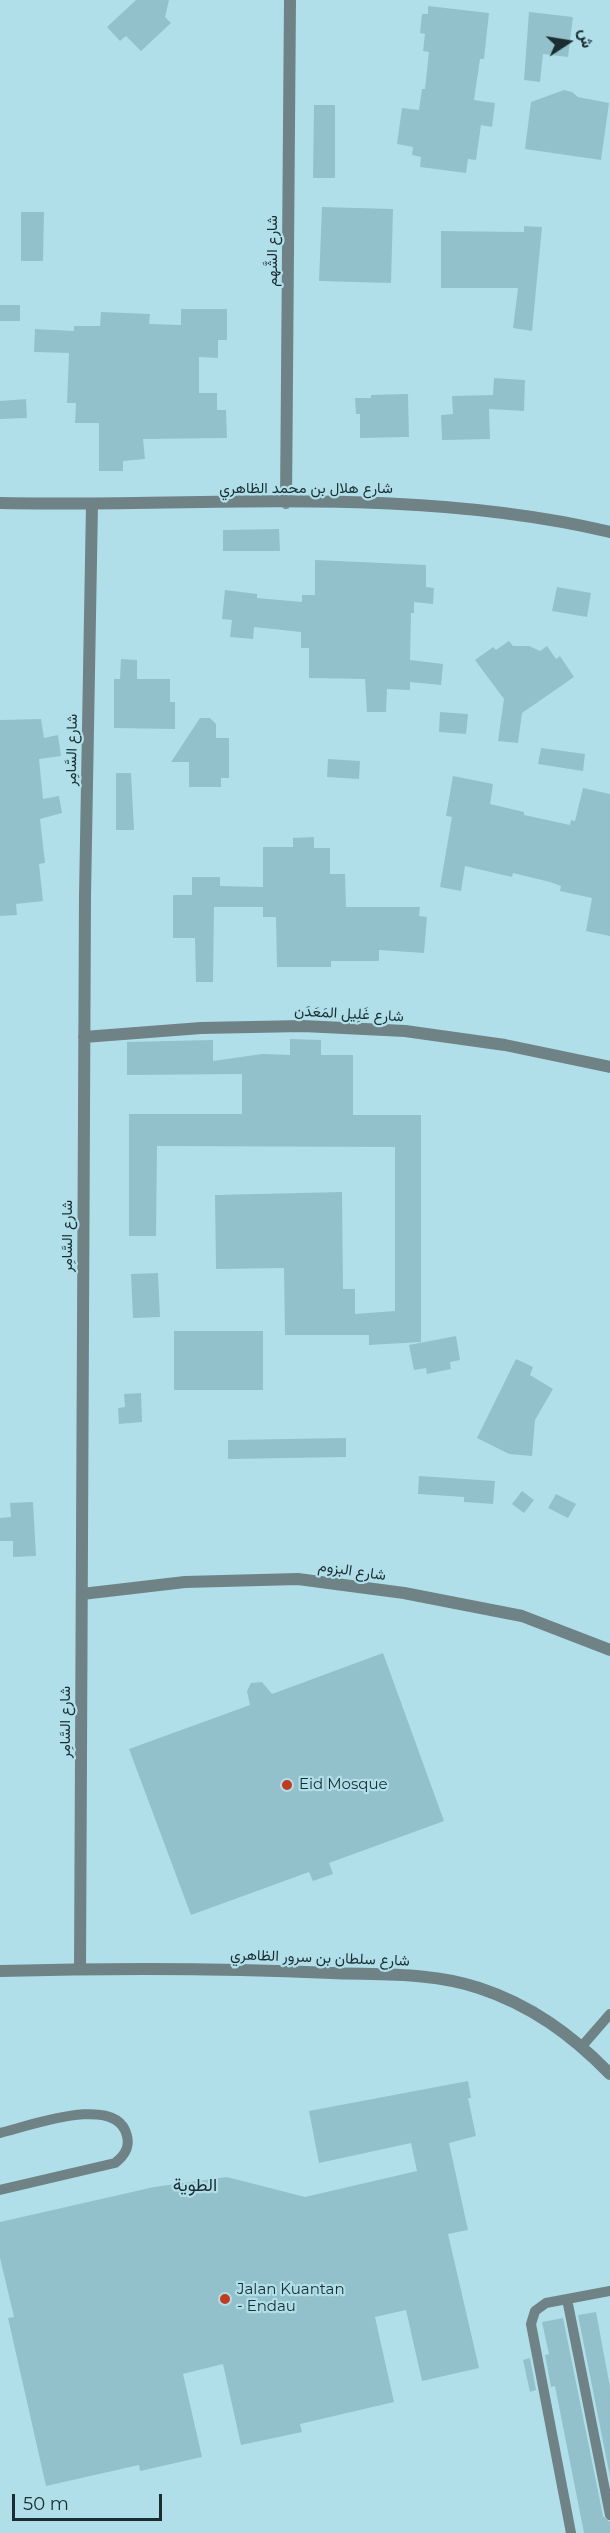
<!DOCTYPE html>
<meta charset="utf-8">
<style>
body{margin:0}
#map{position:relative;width:610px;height:2533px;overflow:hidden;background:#b0dfea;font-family:Montserrat,Vazirmatn,sans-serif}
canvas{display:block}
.north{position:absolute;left:538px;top:12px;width:60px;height:60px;-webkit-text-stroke:4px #b0dfea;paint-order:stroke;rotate:78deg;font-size:16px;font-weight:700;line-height:24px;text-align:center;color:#1a2d31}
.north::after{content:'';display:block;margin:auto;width:21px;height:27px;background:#1a2d31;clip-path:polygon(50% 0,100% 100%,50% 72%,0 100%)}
.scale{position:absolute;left:12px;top:2494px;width:150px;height:27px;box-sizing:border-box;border:3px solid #1a2d31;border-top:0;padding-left:8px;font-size:18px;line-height:21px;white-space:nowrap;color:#1a2d31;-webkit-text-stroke:4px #b0dfea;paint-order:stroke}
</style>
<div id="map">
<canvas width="610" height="2533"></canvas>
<div class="north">ش</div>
<div class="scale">50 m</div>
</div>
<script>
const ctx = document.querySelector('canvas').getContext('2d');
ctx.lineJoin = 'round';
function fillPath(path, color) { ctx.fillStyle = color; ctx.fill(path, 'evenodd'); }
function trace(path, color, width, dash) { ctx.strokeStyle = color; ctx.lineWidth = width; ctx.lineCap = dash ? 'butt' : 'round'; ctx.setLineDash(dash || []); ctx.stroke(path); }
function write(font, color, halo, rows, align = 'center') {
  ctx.font = font + ' Montserrat,Vazirmatn,sans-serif'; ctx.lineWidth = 4.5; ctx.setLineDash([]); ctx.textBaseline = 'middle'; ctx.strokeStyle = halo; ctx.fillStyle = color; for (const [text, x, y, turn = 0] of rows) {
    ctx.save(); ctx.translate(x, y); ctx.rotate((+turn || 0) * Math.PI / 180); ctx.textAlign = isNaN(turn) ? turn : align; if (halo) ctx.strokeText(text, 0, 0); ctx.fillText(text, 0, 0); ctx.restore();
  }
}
const building = new Path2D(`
 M136 0H169L165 17 171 23 141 51 126 36 120 41 107 27Z
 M428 6 489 13 484 59H480L474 100 495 103 492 127 481 125 476 160 468 159 466 173 420 167 421 157 412 155 413 147 397 144 402 108 419 110 422 89H425L429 52 423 51 425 34 420 33 422 14H428Z
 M529 12 573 17 568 57 543 54 540 82 524 80Z
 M564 90 572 92 578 97 609 103 601 160 525 149 531 102Z
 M314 105H335V178H313Z
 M322 207 393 209 391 283 319 281Z
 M21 212H44L43 261H21Z
 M524 226 542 227 532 331 513 328 518 288H441V231L524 232Z
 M0 305H20V321H0Z
 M181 309H227V340H218V358L199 357V393H217V410H226L227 438 143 439 145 459 123 461V471H99V423H75L76 403H67L69 353 34 352 35 329 74 331V326H100L101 312 150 314 149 324 181 325Z
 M494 378 525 380 524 411 489 409 490 439 442 440 441 415 453 414 452 396 493 395Z
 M408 394 409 437 360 438V414H356L355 398H371V395Z
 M26 399 27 418 0 419V401Z
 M279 529 280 551H223V530Z
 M315 560 426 565V587L434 588 433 604 414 602V613H411L410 660 443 664 441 685 410 682V690L387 689 386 712H367L365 679 309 678V648H301V632L254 627 253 639 230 637 232 620 222 619 225 590 257 594V598L302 602V595H315Z
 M557 587 591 593 587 617 552 611Z
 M509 641 513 646H529L540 651 547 646 556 659 560 656 574 677 522 713 518 743 498 741 504 699 475 660 493 647 496 650Z
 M121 659 137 660V679H170V702H175V729L114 728V679H120Z
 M440 712 468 714 466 734 439 732Z
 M200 718H210L216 724V738H229V778H221V787H189V762H171Z
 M41 719 44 738 58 735 61 756 39 759 43 799 59 796 62 813 40 819 45 863 39 864 43 901 16 904 17 915 0 916V720Z
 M541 748 585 754 583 771 538 764Z
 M328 759 360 761 359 779 327 777Z
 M116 773H131L134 830H116Z
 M453 776 493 784 490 804 524 812V815L570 825 571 820 575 821 583 788 610 794V936L586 931 592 898 560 891 561 886 550 882 513 873 512 877 465 866 461 891 440 887 452 817 446 816Z
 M314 837V848H330V874H345L346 907H420L419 916 427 917 424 953 379 950V961H331V967H277L276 917H263V907H214L213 982H196L195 938H173V895H192V877H220V886L263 887V847H293V838Z
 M290 1039 321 1040V1055H353V1115H421V1342L369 1345V1335H285L284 1268 216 1269 215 1195 342 1192 343 1289H355V1314L395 1311V1147L157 1146 156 1236H129V1114H242V1074L127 1075V1042L213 1040V1061L262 1054 290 1055Z
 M158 1273 160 1317 133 1318 131 1274Z
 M174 1331H263V1390H174Z
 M456 1336 460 1360 450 1362 451 1369 427 1374 426 1368 414 1370 409 1345Z
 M516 1359 533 1367 530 1375 553 1389 535 1420 532 1456 509 1454 477 1438Z
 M141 1393 142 1422 119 1424 118 1408 125 1407 124 1394Z
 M346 1438V1457L228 1459V1440Z
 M419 1476 495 1481 493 1504 464 1502V1497L418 1494Z
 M522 1491 534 1500 524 1513 512 1504Z
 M556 1494 576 1504 568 1518 548 1508Z
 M33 1502 36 1556 13 1557V1541H0V1518L11 1517 10 1503Z
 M383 1653 444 1821 329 1863 333 1874 313 1881 309 1872 191 1915 129 1749 250 1705 247 1691 251 1683 262 1682 272 1694Z
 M468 2081 471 2098H468L476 2136 449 2143 468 2230 448 2234 479 2368 422 2381 406 2310 375 2317 394 2402 300 2424 302 2432 241 2445 223 2364 183 2374 202 2457 140 2471 139 2465 46 2486 8 2318 14 2317 0 2258V2222L154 2187 227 2177 305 2197 417 2171 411 2143 319 2163 309 2111Z
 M596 2312 610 2387V2477L578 2315Z
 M563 2318 603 2516 610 2522V2533H584L555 2386 551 2387 545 2355 549 2354 542 2322Z
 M530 2358 536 2390 530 2392 523 2360Z`);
const service = new Path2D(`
 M583 2045 610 2014
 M0 2133C27 2127 118 2092 127 2136 130 2148 124 2156 115 2163L0 2190
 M567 2299 610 2515
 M571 2533 531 2324 535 2311 546 2303 610 2291`);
const minor = new Path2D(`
 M0 503C202 507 412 485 610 532
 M286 503 290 0
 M84 1037 201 1028 303 1026 405 1031 505 1045 610 1067
 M82 1594 185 1582 298 1579 404 1593 522 1616 610 1650
 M80 1968 85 896 92 504`);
const tertiary = new Path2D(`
 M0 1971C110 1968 221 1968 331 1973 380 1975 432 1972 479 1988 531 2005 572 2035 610 2074`);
const markers = [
 [287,1785,6,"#c43a1e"],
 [225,2299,6,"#c43a1e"]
];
const streetNames = [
 ["شارع الشَّهم",273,251,-90],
 ["شارع هلال بن محمد الظاهري",306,489],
 ["شارع السَّامِر",72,750,-89],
 ["شارع غَلِيل المَعَدَن",349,1014,3],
 ["شارع السَّامِر",68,1236,-90],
 ["شارع البزوم",352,1571,8],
 ["شارع السَّامِر",66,1722,-90],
 ["شارع سلطان بن سرور الظاهري",320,1958,2]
];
const poiNames = [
 ["Eid Mosque",299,1785],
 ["Jalan Kuantan",237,2290],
 ["- Endau",237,2307]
];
const quarterNames = [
 ["الطوية",195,2186]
];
fillPath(building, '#93c1cb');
trace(service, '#6f8286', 10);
trace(minor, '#6f8286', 12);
trace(tertiary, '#6f8286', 12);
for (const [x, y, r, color] of markers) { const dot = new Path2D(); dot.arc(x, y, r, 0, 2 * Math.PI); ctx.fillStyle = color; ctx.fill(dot); trace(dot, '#b0dfea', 2); }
write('15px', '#1a2d31', '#b0dfea', streetNames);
write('15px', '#1a2d31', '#b0dfea', poiNames, 'left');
write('18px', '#1a2d31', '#b0dfea', quarterNames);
</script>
